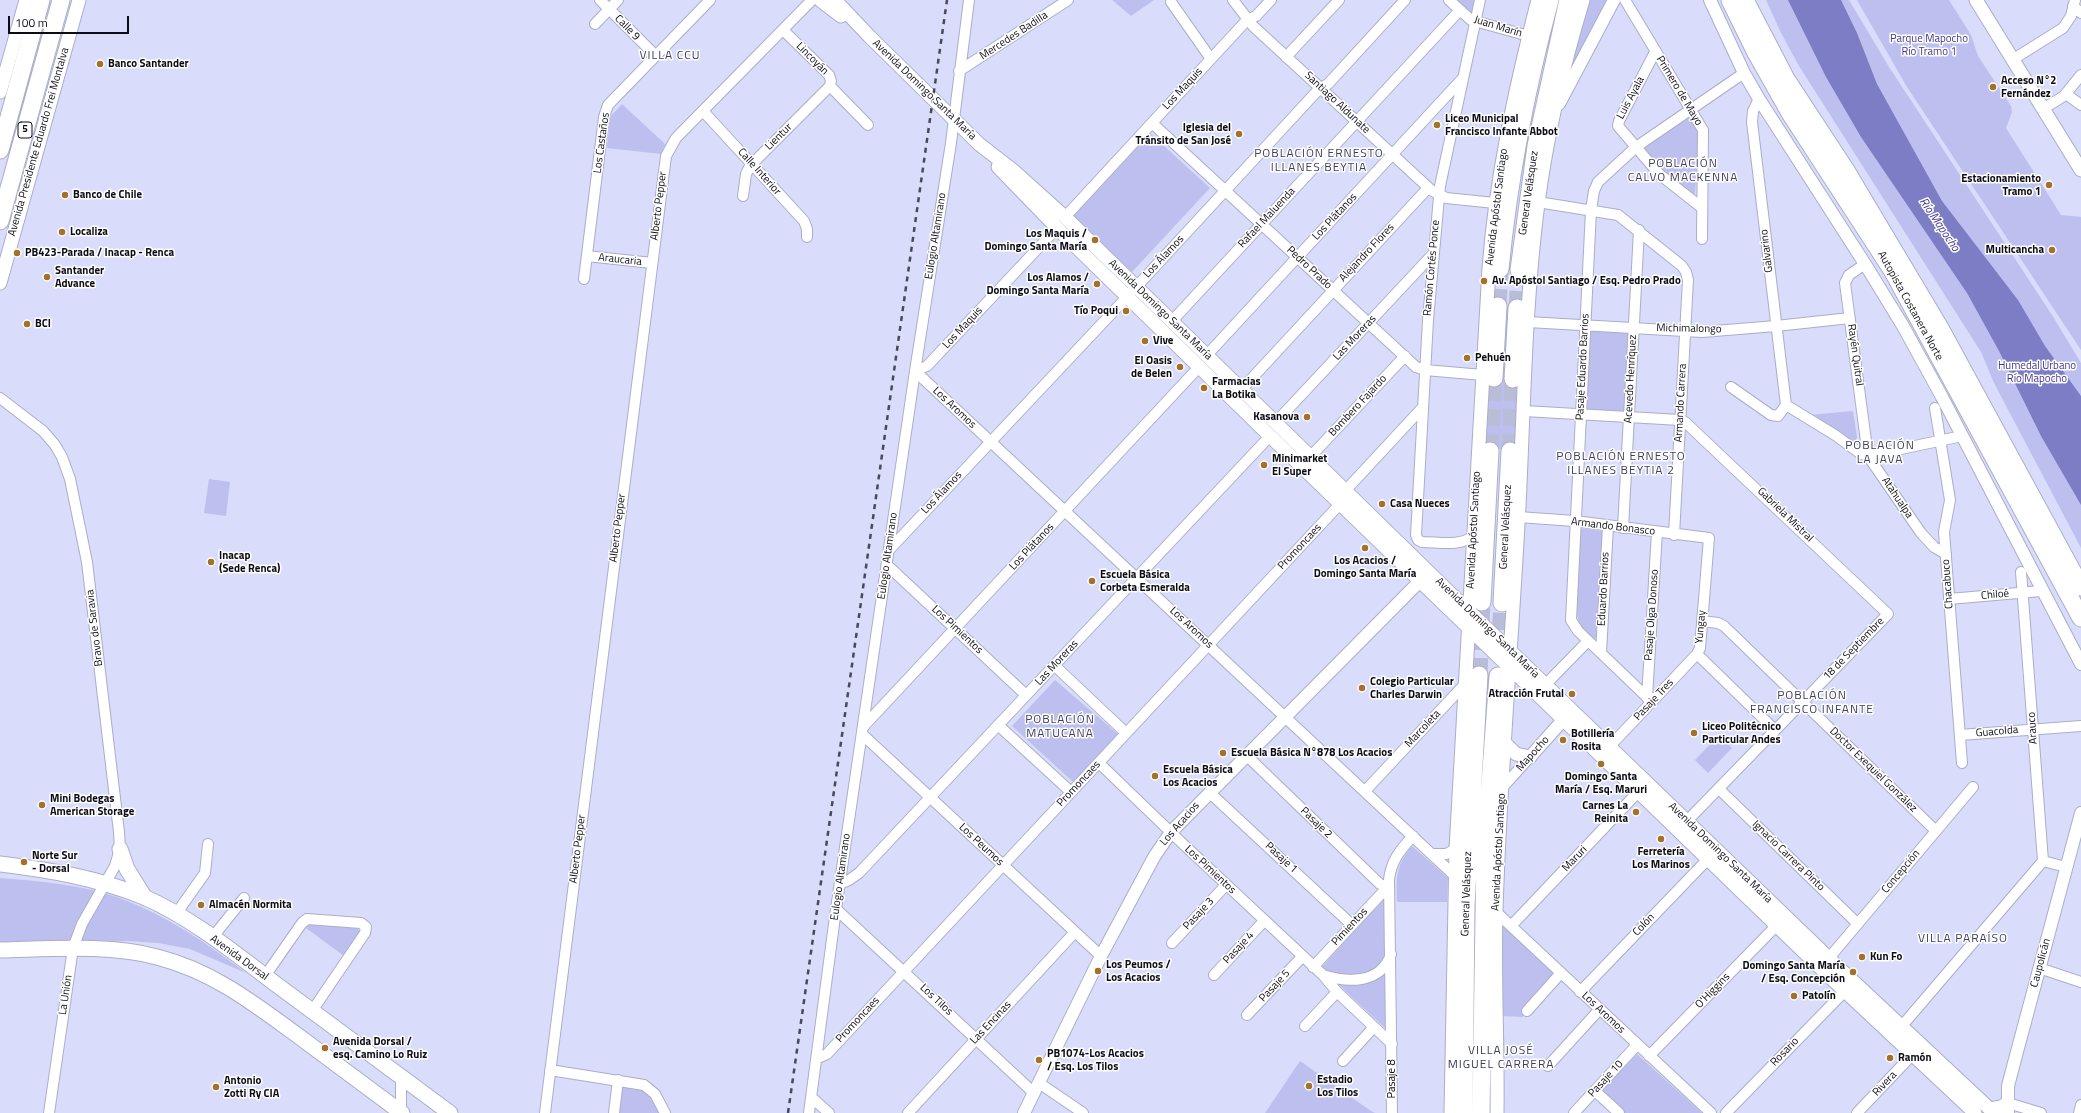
<!DOCTYPE html>
<meta charset="utf-8">
<style>
body{margin:0}
#map{position:relative;width:2081px;height:1113px;overflow:hidden;background:#d9dcfa;font-family:"Titillium Web",sans-serif}
canvas{display:block}
.scale{position:absolute;left:8px;top:16px;width:121px;height:18px;box-sizing:border-box;border:2px solid #0c0c16;border-top:0;padding-left:5px;font-size:12px;line-height:14px;white-space:nowrap;color:#0c0c16;-webkit-text-stroke:3px #fff;paint-order:stroke}
</style>
<div id="map">
<canvas width="2081" height="1113"></canvas>
<div class="scale">100 m</div>
</div>
<script>
const ctx = document.querySelector('canvas').getContext('2d');
ctx.lineJoin = 'round';
function fillPath(path, color) { ctx.fillStyle = color; ctx.fill(path, 'evenodd'); }
function trace(path, color, width, dash) { ctx.strokeStyle = color; ctx.lineWidth = width; ctx.lineCap = dash ? 'butt' : 'round'; ctx.setLineDash(dash || []); ctx.stroke(path); }
function write(font, color, halo, rows, align = 'center') {
  ctx.font = font + ' "Titillium Web",sans-serif'; ctx.lineWidth = 3; ctx.setLineDash([]); ctx.textBaseline = 'middle'; ctx.strokeStyle = halo; ctx.fillStyle = color; for (const [text, x, y, turn = 0] of rows) {
    ctx.save(); ctx.translate(x, y); ctx.rotate((+turn || 0) * Math.PI / 180); ctx.textAlign = isNaN(turn) ? turn : align; if (halo) ctx.strokeText(text, 0, 0); ctx.fillText(text, 0, 0); ctx.restore();
  }
}
const green = new Path2D(`
 M1112 0H1154L1131 16Z
 M1456 0H1477L1475 9 1471 12Z
 M1587 0H1608L1568 76Z
 M1766 0H1849L1889 67 2052 315 2081 363V548L1994 383 1981 352 1799 66 1781 33Z
 M1857 0H1949L1971 35 1978 56 2011 106 2012 112 2006 128 2061 215 2081 217V350L1907 87Z
 M622 104 665 144 661 154 607 148 610 117Z
 M1690 115 1700 129 1695 194 1691 195 1666 175 1642 148Z
 M1150 133 1210 188 1132 272 1072 217Z
 M1590 329 1630 333 1624 413 1587 411Z
 M1485 378 1519 379 1514 450 1482 448Z
 M1853 411 1857 437 1855 445 1809 415Z
 M209 479 230 482 226 516 204 513Z
 M1579 528 1603 531 1596 638 1593 640 1579 624 1577 614Z
 M1055 680 1118 734 1073 782 1012 726Z
 M1719 735 1732 748 1708 773 1695 760Z
 M1412 846 1448 878 1447 902H1397C1396 878 1396 864 1412 846Z
 M0 878C40 881 83 885 120 898 167 916 207 943 246 973L190 949 158 943 127 941 0 946Z
 M1384 897 1386 1029 1321 968Z
 M310 923 356 928 359 930 360 933 344 956 306 928Z
 M1502 925 1555 974 1523 1009V1017L1501 1016Z
 M1637 1054 1702 1113H1624L1601 1092Z
 M1300 1061 1371 1111 1375 1113H1265Z
 M623 1083C646 1088 651 1092 661 1113H619Z`);
const water = new Path2D(`
 M1788 0H1841L1857 33 1877 84 1942 201 2018 300 2045 346 2081 396V505L2041 436 1999 351 1967 293 1861 137 1826 77Z`);
const motorwayTunnel = new Path2D(`
 M1498 306 1500 269
 M1517 308 1519 270
 M1490 451 1494 378
 M1510 451 1513 379
 M1499 655 1502 603
 M1479 675 1482 602`);
const minor = new Path2D(`
 M600 0 655 55
 M1233 0 1253 26 1431 190 1446 198 1495 203
 M1449 0 1471 20 1529 36
 M1625 0 1703 130 1702 239
 M1171 2 1211 59
 M2073 6 2081 13
 M595 24 618 0
 M783 30 829 75 831 81 830 86
 M1655 52 1619 121 1618 126 1659 174 1701 207
 M1286 57 1339 0
 M2012 60 2063 28 2071 16 2075 0
 M959 71 1068 0
 M830 86 868 125
 M2066 94 2081 105
 M1759 99 1753 111 1752 122 1786 405
 M2043 109 2064 96 2081 75
 M703 111 804 221 807 229V237
 M1152 123 1416 367 1425 370 1483 375
 M743 196 746 174 750 166 830 86
 M1538 202 1618 215 1682 266 1686 272 1688 280 1674 535
 M1065 217 1247 20 1256 16 1271 0
 M587 256 652 263
 M1865 264 1849 275 1845 283 1868 456 1921 533 1934 547 1946 554
 M584 279 604 117 608 105 710 0
 M1172 321 1460 10
 M1528 322 1702 332 1776 326 1850 318
 M1207 355 1462 79
 M915 371 1455 876
 M915 371 927 366 1057 228
 M1731 387 1771 415 1778 416 1786 405
 M1242 389 1428 188
 M0 398 43 431 55 445 62 457 70 479 87 562 119 832 120 849 115 866 82 924 73 948 49 1113
 M1786 405 1835 435 1861 454 1868 456 1962 436
 M1935 408 1950 500 1944 532 1962 763
 M1524 411 1680 420 1685 422 1888 614 1687 821
 M1276 422 1433 254
 M1311 456 1405 356
 M1346 490 1423 407
 M1518 517 1575 521 1709 538 1700 648 1697 654 1610 746
 M1623 528 1639 230
 M1474 536C1459 547 1439 542 1422 542L1418 540 1416 535 1428 320 1440 186 1480 0
 M889 550 1127 297 1320 88 1328 84 1405 0
 M887 565 1026 695
 M2021 572 2043 861
 M1949 599 2041 591
 M1702 621 1718 623 1724 626 1936 831
 M1601 653 1608 526
 M1697 654 1775 730
 M1054 665 1126 733
 M1546 684 1588 641
 M1647 698 1657 532
 M1652 702 1578 631 1571 620 1591 210 1594 191 1598 182 1636 147 1744 73
 M998 725 1071 792
 M864 726 1199 367
 M863 735 1101 956
 M1960 735 2081 726
 M1246 755 1380 884 1389 888
 M1099 763 1182 843 1323 975C1348 983 1381 984 1391 954
 M1502 788 1530 757
 M1719 789 1858 924
 M1365 791 1465 684
 M1209 792 1352 925
 M1432 854H1446L1456 849
 M2043 861 2066 867
 M840 884 849 880 859 873 1270 436
 M836 909 1034 1093
 M1496 912 1711 1113
 M176 914 205 873 208 844
 M1511 926 1639 791
 M212 938 244 898
 M1172 943 1226 885
 M1829 958 1973 787
 M1313 967 1382 893 1389 888
 M2039 968 2081 982
 M1214 975 1264 921
 M1323 975 1337 992 1392 1044
 M265 976 302 923 307 919 361 923 366 927 365 933 312 1011
 M1580 992 1708 859
 M1527 1011 1560 974
 M1247 1015 1302 957
 M1305 1026 1337 992
 M1901 1027 2043 861
 M1649 1056 1777 925
 M816 1059 827 1054 1340 504
 M1343 1061 1374 1027
 M1548 1066 1599 1010
 M550 1070 644 1085 655 1094 665 1113
 M401 1077V1113
 M1039 1083 1083 1113
 M1595 1091 1619 1113
 M811 1097 829 1113
 M2008 1103 2041 1113
 M545 1113 666 156 676 138 812 0
 M614 1113 618 1080
 M809 1113 836 909 915 371 951 143 969 0
 M908 1113 1075 932
 M1392 1113 1389 880C1391 861 1400 850 1413 836
 M1574 1113 1637 1045
 M1726 1113 1845 991
 M1857 1113 1912 1055
 M2079 1113 2081 1105`);
const tertiary = new Path2D(`
 M1710 0 1744 73 1759 99 1865 264 1903 326 1942 397 2081 664
 M1559 104 1614 0
 M1530 757 1563 720
 M1024 1113 1101 956 1154 857 1171 832 1427 574
 M2008 1113V1086L2014 1063 2081 813`);
const secondary = new Path2D(`
 M820 0 841 16
 M835 0 869 36 979 144 1015 172 1065 217 1446 589 1839 968 1994 1113
 M1976 0 2081 170
 M0 92 26 0
 M998 167 1064 235 1270 436 1831 978 1975 1113
 M0 283 79 0
 M1505 743 1516 754 1530 757
 M1990 1109 2001 1107 2008 1103
 M1451 1113 1456 849 1489 268C1496 177 1515 89 1538 0
 M1497 1113C1498 1046 1494 978 1496 911 1500 776 1512 641 1519 506 1524 405 1525 303 1538 203 1547 135 1563 66 1583 0`);
const primary = new Path2D(`
 M120 849 127 869 145 898
 M0 864C49 870 98 878 144 897 192 918 236 954 277 985 335 1028 392 1070 450 1113
 M0 950C49 949 110 944 157 957 212 971 252 1002 297 1035 332 1061 367 1087 402 1113`);
const motorway = new Path2D(`
 M1730 0 1755 51 1790 113 1892 270 2081 618
 M1745 0 1786 79 1847 172 1940 328 2081 587
 M0 150 41 0
 M0 221 61 0
 M1500 269C1509 177 1526 89 1550 0
 M1519 270 1536 146 1568 0
 M1494 378 1498 306
 M1513 379 1517 308
 M1482 602 1490 451
 M1502 603 1510 451
 M1464 1113 1466 905 1479 675
 M1481 1113 1485 852 1498 676`);
const rail = new Path2D(`
 M788 1113 947 0`);
const markers = [
 [100,64,4,"#a47128"],
 [1993,87,4,"#a47128"],
 [1437,125,4,"#a47128"],
 [1239,134,4,"#a47128"],
 [2049,185,4,"#a47128"],
 [65,195,4,"#a47128"],
 [62,232,4,"#a47128"],
 [1095,240,4,"#a47128"],
 [2052,250,4,"#a47128"],
 [17,253,4,"#a47128"],
 [47,277,4,"#a47128"],
 [1484,281,4,"#a47128"],
 [1097,284,4,"#a47128"],
 [1126,311,4,"#a47128"],
 [27,324,4,"#a47128"],
 [1145,341,4,"#a47128"],
 [1467,358,4,"#a47128"],
 [1180,367,4,"#a47128"],
 [1204,388,4,"#a47128"],
 [1307,417,4,"#a47128"],
 [1264,465,4,"#a47128"],
 [1382,504,4,"#a47128"],
 [1365,548,4,"#a47128"],
 [211,562,4,"#a47128"],
 [1092,581,4,"#a47128"],
 [1362,688,4,"#a47128"],
 [1572,694,4,"#a47128"],
 [1694,733,4,"#a47128"],
 [1563,740,4,"#a47128"],
 [1223,753,4,"#a47128"],
 [1601,764,4,"#a47128"],
 [1155,776,4,"#a47128"],
 [42,805,4,"#a47128"],
 [1636,812,4,"#a47128"],
 [1661,839,4,"#a47128"],
 [24,862,4,"#a47128"],
 [201,905,4,"#a47128"],
 [1862,957,4,"#a47128"],
 [1098,971,4,"#a47128"],
 [1853,972,4,"#a47128"],
 [1794,996,4,"#a47128"],
 [325,1048,4,"#a47128"],
 [1890,1058,4,"#a47128"],
 [1039,1060,4,"#a47128"],
 [1309,1086,4,"#a47128"],
 [216,1087,4,"#a47128"]
];
const shields = [
 [25,130,14]
];
const shieldNames = [
 ["5",25,130]
];
const streetNames = [
 ["Juan Marín",1498,27,17],
 ["Calle 9",627,28,45],
 ["Mercedes Badilla",1014,36,-33],
 ["Lincoyán",812,59,45],
 ["Los Maquis",1183,89,-47],
 ["Avenida Domingo Santa María",924,90,44],
 ["Primero de Mayo",1679,91,59],
 ["Luis Ayala",1631,98,-62],
 ["Santiago Aldunate",1337,103,43],
 ["Lientur",779,137,-45],
 ["Avenida Presidente Eduardo Frei Montalva",39,142,-74],
 ["Los Castaños",602,143,-82],
 ["Calle Interior",759,172,48],
 ["General Velásquez",1529,193,-82],
 ["Alberto Pepper",659,206,-83],
 ["Avenida Apóstol Santiago",1497,207,-83],
 ["Los Plátanos",1335,217,-47],
 ["Rafael Maluenda",1267,218,-47],
 ["Eulogio Altamirano",936,236,-81],
 ["Galvarino",1767,251,-97],
 ["Alejandro Flores",1367,253,-47],
 ["Los Álamos",1164,257,-47],
 ["Araucaria",620,260,6],
 ["Pedro Prado",1309,268,43],
 ["Ramón Cortés Ponce",1432,268,-85],
 ["Autopista Costanera Norte",1910,306,61],
 ["Avenida Domingo Santa María",1160,310,44],
 ["Los Maquis",963,328,-47],
 ["Michimalongo",1689,329,1],
 ["Las Moreras",1355,338,-47],
 ["Rayén Quitral",1855,355,82],
 ["Pasaje Eduardo Barrios",1583,367,-87],
 ["Acevedo Henríquez",1631,379,-87],
 ["Armando Carrera",1681,403,-87],
 ["Bombero Fajardo",1358,406,-47],
 ["Los Aromos",954,408,43],
 ["Los Álamos",942,493,-47],
 ["Atahualpa",1897,498,56],
 ["Gabriela Mistral",1785,515,44],
 ["General Velásquez",1506,527,-87],
 ["Armando Bonasco",1613,527,7],
 ["Alberto Pepper",618,528,-83],
 ["Avenida Apóstol Santiago",1474,530,-87],
 ["Los Plátanos",1032,547,-47],
 ["Promoncaes",1300,547,-47],
 ["Eulogio Altamirano",888,556,-82],
 ["Chacabuco",1948,584,-94],
 ["Eduardo Barrios",1604,589,-87],
 ["Chiloé",1995,595,-5],
 ["Pasaje Olga Donoso",1652,615,-86],
 ["Yungay",1701,627,-85],
 ["Bravo de Saravia",95,628,-97],
 ["Los Aromos",1191,628,43],
 ["Avenida Domingo Santa María",1487,628,44],
 ["Los Pimientos",957,630,43],
 ["18 de Septiembre",1854,649,-46],
 ["Las Moreras",1057,663,-47],
 ["Pasaje Tres",1654,700,-47],
 ["Arauco",2033,728,-94],
 ["Marcoleta",1423,729,-47],
 ["Guacolda",1997,732,-5],
 ["Mapocho",1533,754,-48],
 ["Doctor Exequiel González",1873,770,44],
 ["Promoncaes",1079,784,-47],
 ["Pasaje 2",1316,823,44],
 ["Los Acacios",1180,824,-49],
 ["Los Peumos",981,845,43],
 ["Alberto Pepper",578,849,-83],
 ["Avenida Apóstol Santiago",1499,852,-87],
 ["Avenida Domingo Santa María",1720,853,44],
 ["Ignacio Carrera Pinto",1788,856,44],
 ["Pasaje 1",1281,858,43],
 ["Maruri",1575,859,-47],
 ["Los Pimientos",1210,870,43],
 ["Concepción",1901,872,-50],
 ["Eulogio Altamirano",841,877,-82],
 ["General Velásquez",1467,894,-88],
 ["Pasaje 3",1199,914,-47],
 ["Colón",1644,925,-46],
 ["Pimientos",1350,927,-47],
 ["Pasaje 4",1239,948,-47],
 ["Avenida Dorsal",239,958,36],
 ["Caupolicán",2041,963,-75],
 ["Pasaje 5",1275,986,-47],
 ["O'Higgins",1713,991,-46],
 ["La Unión",66,995,-82],
 ["Los Tilos",936,1000,43],
 ["Los Aromos",1603,1013,43],
 ["Promoncaes",858,1020,-47],
 ["Las Encinas",991,1023,-47],
 ["Rosario",1785,1052,-46],
 ["Pasaje 8",1392,1079,-90],
 ["Pasaje 10",1606,1079,-47],
 ["Rivera",1885,1084,-47]
];
const parkNames = [
 ["Parque Mapocho",1929,39],
 ["Río Tramo 1",1929,52],
 ["Humedal Urbano",2037,366],
 ["Río Mapocho",2037,379]
];
const poiNames = [
 ["Banco Santander",108,64],
 ["Acceso N°2",2001,81],
 ["Fernández",2001,94],
 ["Liceo Municipal",1445,119],
 ["Francisco Infante Abbot",1445,132],
 ["Iglesia del",1231,128,"right"],
 ["Tránsito de San José",1231,141,"right"],
 ["Estacionamiento",2041,179,"right"],
 ["Tramo 1",2041,192,"right"],
 ["Banco de Chile",73,195],
 ["Localiza",70,232],
 ["Los Maquis /",1087,234,"right"],
 ["Domingo Santa María",1087,247,"right"],
 ["Multicancha",2044,250,"right"],
 ["PB423-Parada / Inacap - Renca",25,253],
 ["Santander",55,271],
 ["Advance",55,284],
 ["Los Alamos /",1089,278,"right"],
 ["Domingo Santa María",1089,291,"right"],
 ["Av. Apóstol Santiago / Esq. Pedro Prado",1492,281],
 ["Tío Poqui",1118,311,"right"],
 ["BCI",35,324],
 ["Vive",1153,341],
 ["Pehuén",1475,358],
 ["El Oasis",1172,361,"right"],
 ["de Belen",1172,374,"right"],
 ["Farmacias",1212,382],
 ["La Botika",1212,395],
 ["Kasanova",1299,417,"right"],
 ["Minimarket",1272,459],
 ["El Super",1272,472],
 ["Casa Nueces",1390,504],
 ["Inacap",219,556],
 ["(Sede Renca)",219,569],
 ["Los Acacios /",1365,561,"center"],
 ["Domingo Santa María",1365,574,"center"],
 ["Escuela Básica",1100,575],
 ["Corbeta Esmeralda",1100,588],
 ["Colegio Particular",1370,682],
 ["Charles Darwin",1370,695],
 ["Atracción Frutal",1564,694,"right"],
 ["Liceo Politécnico",1702,727],
 ["Particular Andes",1702,740],
 ["Botillería",1571,734],
 ["Rosita",1571,747],
 ["Escuela Básica N°878 Los Acacios",1231,753],
 ["Escuela Básica",1163,770],
 ["Los Acacios",1163,783],
 ["Domingo Santa",1601,777,"center"],
 ["María / Esq. Maruri",1601,790,"center"],
 ["Mini Bodegas",50,799],
 ["American Storage",50,812],
 ["Carnes La",1628,806,"right"],
 ["Reinita",1628,819,"right"],
 ["Ferretería",1661,852,"center"],
 ["Los Marinos",1661,865,"center"],
 ["Norte Sur",32,856],
 ["- Dorsal",32,869],
 ["Almacén Normita",209,905],
 ["Kun Fo",1870,957],
 ["Los Peumos /",1106,965],
 ["Los Acacios",1106,978],
 ["Domingo Santa María",1845,966,"right"],
 ["/ Esq. Concepción",1845,979,"right"],
 ["Patolín",1802,996],
 ["Avenida Dorsal /",333,1042],
 ["esq. Camino Lo Ruiz",333,1055],
 ["PB1074-Los Acacios",1047,1054],
 ["/ Esq. Los Tilos",1047,1067],
 ["Ramón",1898,1058],
 ["Estadio",1317,1080],
 ["Los Tilos",1317,1093],
 ["Antonio",224,1081],
 ["Zotti Ry CIA",224,1094]
];
const neighbourhoodNames = [
 ["VILLA CCU",670,56],
 ["POBLACIÓN ERNESTO",1319,154],
 ["ILLANES BEYTIA",1319,168],
 ["POBLACIÓN",1683,164],
 ["CALVO MACKENNA",1683,178],
 ["POBLACIÓN",1880,446],
 ["LA JAVA",1880,460],
 ["POBLACIÓN ERNESTO",1621,457],
 ["ILLANES BEYTIA 2",1621,471],
 ["POBLACIÓN",1812,696],
 ["FRANCISCO INFANTE",1812,710],
 ["POBLACIÓN",1060,720],
 ["MATUCANA",1060,734],
 ["VILLA PARAÍSO",1963,939],
 ["VILLA JOSÉ",1501,1051],
 ["MIGUEL CARRERA",1501,1065]
];
const waterNames = [
 ["Río Mapocho",1939,225,56]
];
fillPath(green, '#bdc0ef');
fillPath(water, '#7c7dc5');
trace(motorwayTunnel, '#babdd8', 17, [17, 8]);
trace(minor, '#abadca', 12);
trace(tertiary, '#abadca', 14);
trace(secondary, '#abadca', 15);
trace(primary, '#abadca', 17);
trace(motorway, '#abadca', 19);
trace(minor, '#fff', 10);
trace(tertiary, '#fff', 12);
trace(secondary, '#fff', 13);
trace(primary, '#fff', 15);
trace(motorway, '#fff', 17);
trace(rail, '#494959', 2.5, [5, 5]);
for (const [x, y, r, color] of markers) { const dot = new Path2D(); dot.arc(x, y, r, 0, 2 * Math.PI); ctx.fillStyle = color; ctx.fill(dot); trace(dot, '#fff', 1.5); }
for (const [x, y, w] of shields) { const box = new Path2D(); box.roundRect(x - w / 2, y - 8, w, 16, 3); ctx.fillStyle = '#fff'; ctx.fill(box); trace(box, '#0c0c16', 1); }
write('bold 10px', '#0c0c16', null, shieldNames);
write('11px', '#0c0c16', '#fff', streetNames);
write('11px', '#40388e', '#fff', parkNames);
write('bold 11px', '#0c0c16', '#fff', poiNames, 'left');
ctx.letterSpacing = '1px';
write('12px', '#3d3e57', '#fff', neighbourhoodNames);
ctx.letterSpacing = '0px';
write('italic 12px', '#3b3288', '#fff', waterNames);
</script>
